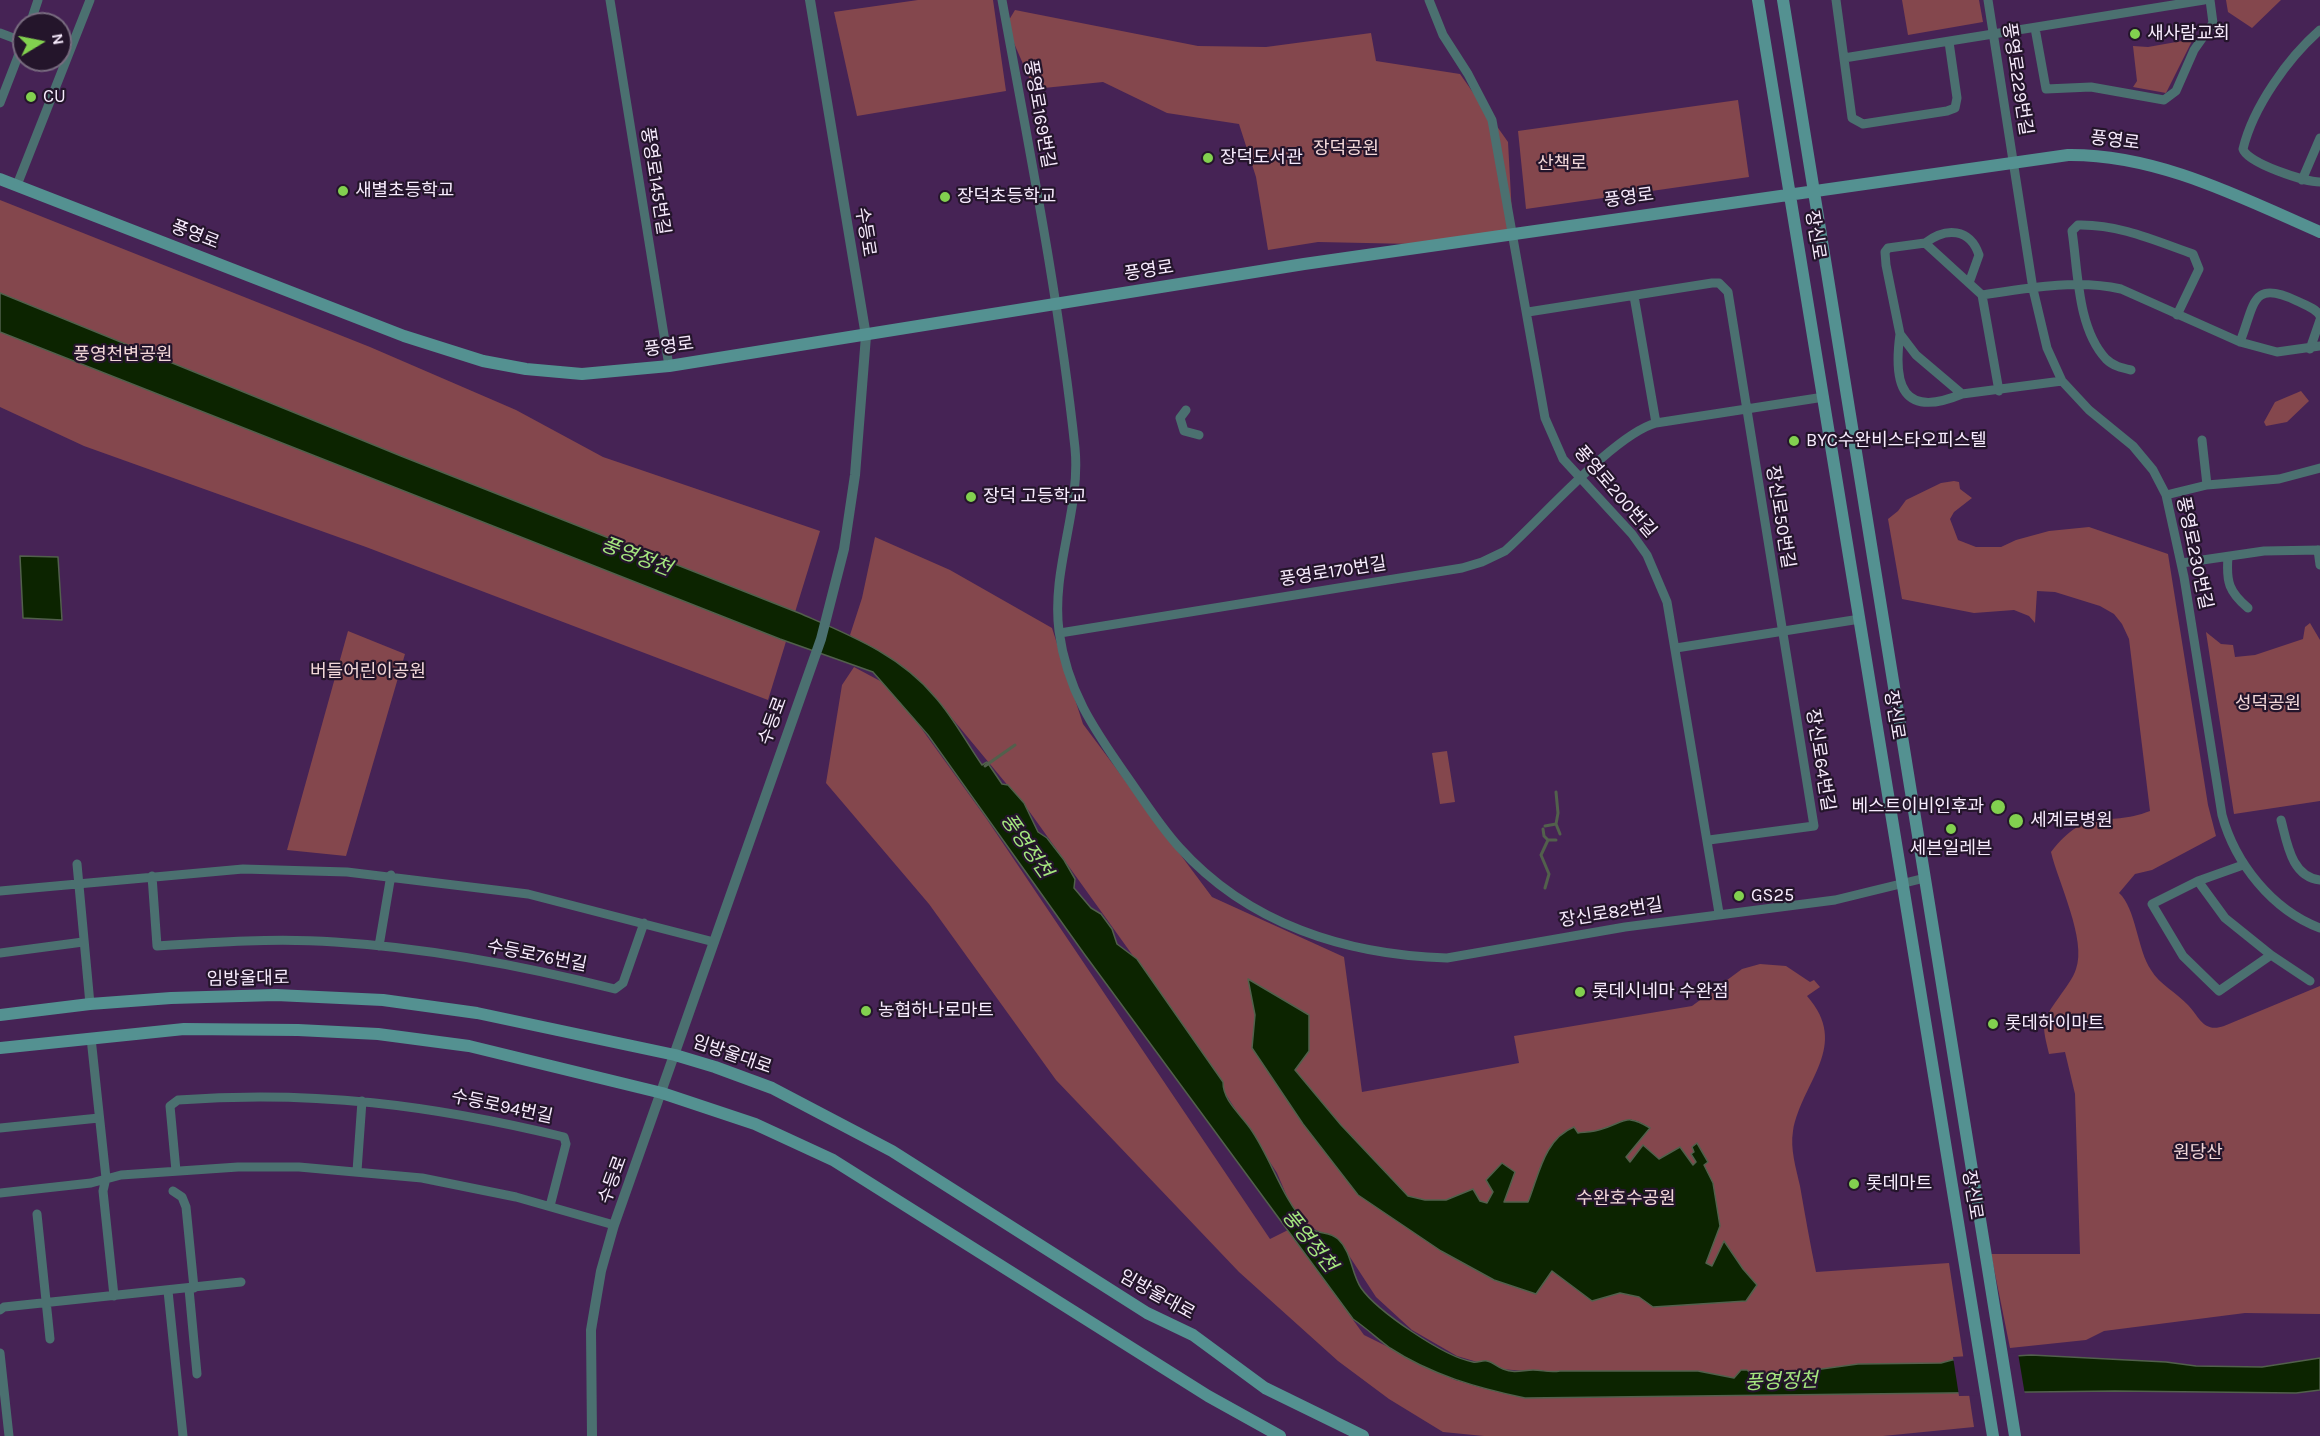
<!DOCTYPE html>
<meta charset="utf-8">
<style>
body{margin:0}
#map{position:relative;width:2320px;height:1436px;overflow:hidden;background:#462355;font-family:Karla,sans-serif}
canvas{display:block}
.north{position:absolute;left:12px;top:12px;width:60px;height:60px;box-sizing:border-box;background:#24152b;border:2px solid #786b7f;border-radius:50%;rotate:80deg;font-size:16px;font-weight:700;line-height:24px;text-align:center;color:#f7ebfd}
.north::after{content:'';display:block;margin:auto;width:21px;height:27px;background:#82d04f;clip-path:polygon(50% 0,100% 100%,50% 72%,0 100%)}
</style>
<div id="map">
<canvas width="2320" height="1436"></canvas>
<div class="north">N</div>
</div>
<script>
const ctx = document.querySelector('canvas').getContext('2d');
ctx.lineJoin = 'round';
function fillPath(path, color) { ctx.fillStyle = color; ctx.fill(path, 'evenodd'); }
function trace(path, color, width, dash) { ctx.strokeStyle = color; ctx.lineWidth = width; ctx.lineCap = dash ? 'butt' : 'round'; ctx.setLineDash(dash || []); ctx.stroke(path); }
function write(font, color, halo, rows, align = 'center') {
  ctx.font = font + ' Karla,"Noto Sans KR",sans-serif'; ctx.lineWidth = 4.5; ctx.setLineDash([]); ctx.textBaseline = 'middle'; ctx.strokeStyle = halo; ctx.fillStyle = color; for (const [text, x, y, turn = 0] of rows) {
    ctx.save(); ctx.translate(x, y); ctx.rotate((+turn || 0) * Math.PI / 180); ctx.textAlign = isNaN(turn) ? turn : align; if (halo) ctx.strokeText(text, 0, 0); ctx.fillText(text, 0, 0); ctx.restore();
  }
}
const green = new Path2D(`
 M918 0H993L1006 91 857 116 834 12Z
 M1902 0H1979L1983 22 1908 35Z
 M2226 0H2281L2252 28 2228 12Z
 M1015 10 1198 46 1266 47 1371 33 1376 61 1460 74 1508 142 1513 233 1413 244 1318 242 1268 250 1256 177 1239 124 1167 113 1103 82 1034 89 1006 25Z
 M2193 39 2166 93 2133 87 2137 81 2133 46 2148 47Z
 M1738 100 1749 177 1526 209 1518 131Z
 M0 200 370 347 516 410 603 457 820 531 768 700 366 547 84 446 0 407Z
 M2301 391 2309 401 2287 422 2266 426 2264 422 2275 402Z
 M1954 481 1959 482 1960 489 1972 498 1954 512 1950 519 1958 540 1976 547H2001L2016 540 2049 531 2089 527 2168 554 2208 805 2216 836 2152 870 2135 874 2119 893C2136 908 2137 949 2151 970 2159 984 2177 993 2188 1005 2200 1018 2204 1033 2224 1026L2320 986V1314L2245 1313 2104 1331 2086 1340 2010 1348 1991 1254H2080L2075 1094 2065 1052 2049 1054C2047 1045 2044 1035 2044 1026 2045 1010 2071 986 2076 969 2087 940 2058 882 2051 852 2089 804 2103 829 2150 811L2129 639 2122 624 2114 614 2100 606 2055 592 2037 591 2035 623 2029 616 2014 610 1974 613 1902 599 1888 519 1898 511 1906 500 1941 483Z
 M875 537 950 570 1052 628 1083 724 1212 897 1344 957 1362 1092 1519 1063 1514 1036 1692 1006 1742 969 1760 964 1786 966 1810 982 1814 980 1820 987 1807 996C1851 1046 1802 1081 1793 1131 1790 1149 1796 1168 1800 1186 1805 1215 1810 1243 1816 1272L1949 1263 1974 1427 1883 1436H1484L1443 1432 1389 1399 1338 1361 1239 1272 1056 1080 929 904 826 783 842 685 854 667 882 682 916 721 986 818 1270 1239 1288 1230 1364 1335 1455 1380 1525 1398 1718 1395 1727 1377 1698 1371H1560L1548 1373 1501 1369 1457 1356 1412 1330 1376 1297 1348 1254 1304 1221 1289 1201 1277 1173 1159 992 1029 811 941 705 850 635 862 598Z
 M2310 623 2320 640V801L2234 814 2206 632 2221 644 2233 645 2235 657 2255 655 2303 639 2305 627Z
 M348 631 405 654 346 856 287 850Z
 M1447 751 1455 802 1440 804 1432 753Z`);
const water = new Path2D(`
 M0 293 401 456 799 613C849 635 899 654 935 697 953 717 966 742 982 765L987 762 1002 784 1008 785 1024 803 1038 832 1047 838 1064 860 1075 879 1074 888 1091 908 1101 914 1112 929 1117 944 1137 959 1223 1082C1223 1102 1242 1115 1252 1131 1272 1161 1282 1198 1307 1225 1317 1236 1328 1230 1338 1239 1352 1252 1351 1273 1361 1288 1377 1311 1444 1357 1473 1362 1478 1363 1482 1360 1487 1361 1493 1362 1497 1367 1503 1369 1515 1374 1523 1370 1533 1370 1543 1370 1549 1373 1560 1371H1698L1734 1378 1741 1370H1747L1756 1378 1858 1364 1941 1363 1952 1360 2031 1355 2166 1362 2196 1366 2262 1367 2320 1358V1390L2296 1393 2115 1391 1525 1398C1478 1388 1431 1375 1390 1348 1378 1339 1366 1328 1353 1319L1085 955 928 735 873 672 780 639 0 332Z
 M20 556 58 557 62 620 23 618Z
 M1248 979 1309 1015V1051L1295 1070 1341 1125 1408 1196 1425 1200H1446L1473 1189 1480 1201 1487 1203 1493 1192 1486 1180 1502 1163 1515 1172 1504 1202H1528C1539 1175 1544 1139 1574 1127L1578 1133C1585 1132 1594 1132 1602 1129 1625 1122 1626 1113 1650 1128L1626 1157 1630 1162 1643 1145 1659 1159 1680 1147 1693 1165 1696 1162 1691 1154 1694 1152 1692 1147 1697 1143 1708 1162 1704 1165 1713 1183 1720 1226 1706 1263 1712 1266 1724 1241 1743 1269 1757 1285 1746 1301 1653 1307 1639 1297 1620 1293 1592 1301 1552 1271 1536 1294 1494 1280 1441 1251 1358 1195 1303 1124 1252 1048 1255 1015Z`);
const pier = new Path2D(`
 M2018 1353 2025 1395 1959 1396 1953 1357Z`);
const stream = new Path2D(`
 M985 766 1015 745
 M1556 792 1558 813 1556 824 1560 834
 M1545 826 1556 824
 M1543 829 1544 836 1548 840
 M1545 888 1549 874 1541 855 1548 840H1556`);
const minor = new Path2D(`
 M610 0 669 366
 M1002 0C1029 148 1059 298 1075 448 1081 510 1051 569 1059 631 1067 690 1093 728 1126 775 1143 799 1159 825 1179 847 1248 924 1346 955 1447 958L1625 927 1835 900 1925 878
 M1429 0 1443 35 1468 74 1492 120 1545 418 1563 459 1632 534 1647 555 1667 602 1719 913
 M1836 0 1852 118 1863 124 1947 111 1955 108 1957 98 1949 42
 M1988 0 2033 289 2047 348 2062 381 2089 410 2133 446 2153 470 2166 495 2184 577 2222 815C2235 863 2272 910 2320 928
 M30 24 38 0
 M2035 28 2046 89 2091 87 2164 100 2176 91 2194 50 2213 23 2210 0
 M2320 30C2288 58 2253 107 2243 149 2247 163 2305 182 2320 182
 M0 33 24 42
 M1844 58 2204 0
 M0 103 24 41
 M2302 180 2320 138
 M17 185 90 0
 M1925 243C1946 227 1970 228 1979 255L1969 283
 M1982 295 1999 391
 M1634 296 1656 423
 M1528 312 1712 283H1719L1728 292 1814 826 1709 840
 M1900 334C1893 385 1902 419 1962 394
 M2240 342C2255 304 2251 279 2297 301 2305 305 2316 308 2320 316
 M2310 349 2320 320
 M2131 370C2122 368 2113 366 2106 359 2077 328 2078 270 2072 231L2078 225C2119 224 2156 241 2193 254L2199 269 2177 315
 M2062 381 1962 394 1916 355 1900 334 1886 265 1885 252 1888 248 1925 243 1982 295C2028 288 2076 279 2121 289L2240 342 2277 352 2320 346
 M1186 410 1180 418 1184 431 1199 435
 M2202 440 2207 485
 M2166 495 2207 485 2279 479 2320 468
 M2318 550 2320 565
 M2228 557C2226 582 2229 592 2248 608
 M2182 563 2264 551 2320 550
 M1060 633 1462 568 1482 562 1505 551C1541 519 1615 434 1656 423L1824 397
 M1676 648 1860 619
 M2281 820C2287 842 2291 877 2320 880
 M77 864 90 1004
 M152 876 157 946C216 942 276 938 335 942 429 948 524 966 615 989L623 983 644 923
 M2198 881 2225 918 2271 955 2219 991 2183 956 2152 904 2198 881 2243 865
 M0 891 243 869 347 872 528 894 714 942
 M379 946 391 875
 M0 953 83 942
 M2271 955 2310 981
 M91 1038 106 1178 103 1191 114 1296
 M0 1128 99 1118
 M176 1171 170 1106 178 1100C314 1090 432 1105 564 1137L566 1144 550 1206
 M357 1171 362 1101
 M173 1191 182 1197 186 1207 194 1288
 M0 1193 91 1183 121 1175 238 1167H299L422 1178 516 1197 614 1225
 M37 1214 50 1339
 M189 1289 197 1374
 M168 1291 183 1436
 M0 1310 4 1307 241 1282
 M0 1353 9 1436`);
const tertiary = new Path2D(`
 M592 1436 591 1330 601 1271 614 1225 821 639 844 549 855 475 866 336 810 0`);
const secondary = new Path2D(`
 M1758 0 1993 1436
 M1783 0 2015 1436
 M0 179 404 336 483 361 526 369 582 374 669 366 1304 264 2068 155C2157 154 2240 197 2320 232
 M0 1015 90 1004 171 998 276 995 383 1000 477 1013 675 1055 715 1067 772 1088 892 1151 1147 1313 1193 1335 1265 1388 1363 1436
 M0 1048 184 1029 298 1030 378 1034 469 1046 662 1093 755 1124 833 1160 1208 1396 1280 1436`);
const markers = [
 [2135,34,6,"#82d04f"],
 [31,97,6,"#82d04f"],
 [1208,158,6,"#82d04f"],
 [343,191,6,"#82d04f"],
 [945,197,6,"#82d04f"],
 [1794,441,6,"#82d04f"],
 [971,497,6,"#82d04f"],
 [1998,807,8,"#82d04f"],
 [2016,821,8,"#82d04f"],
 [1951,829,6,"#82d04f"],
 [1739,896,6,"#82d04f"],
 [1580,992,6,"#82d04f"],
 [866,1011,6,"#82d04f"],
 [1993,1024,6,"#82d04f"],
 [1854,1184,6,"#82d04f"]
];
const poiNames = [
 ["새사람교회",2147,34],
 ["CU",43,97],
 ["장덕도서관",1220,158],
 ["새별초등학교",355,191],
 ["장덕초등학교",957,197],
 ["BYC수완비스타오피스텔",1806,441],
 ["장덕 고등학교",983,497],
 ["베스트이비인후과",1984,807,"right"],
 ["세계로병원",2030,821],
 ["세븐일레븐",1951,849,"center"],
 ["GS25",1751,896],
 ["롯데시네마 수완점",1592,992],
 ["농협하나로마트",878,1011],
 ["롯데하이마트",2005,1024],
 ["롯데마트",1866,1184]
];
const streetNames = [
 ["풍영로229번길",2017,79,81],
 ["풍영로169번길",1039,114,80],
 ["풍영로",2115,141,7],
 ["풍영로145번길",655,181,81],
 ["풍영로",1629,198,-8],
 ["수등로",865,232,81],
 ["풍영로",195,235,21],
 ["장신로",1815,235,81],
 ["풍영로",1149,271,-9],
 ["풍영로",669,347,-8],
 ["풍영로200번길",1615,492,49],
 ["장신로50번길",1780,517,81],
 ["풍영로230번길",2194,553,78],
 ["풍영로170번길",1333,572,-9],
 ["장신로",1894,715,81],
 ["수등로",773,721,-70],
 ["장신로64번길",1820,760,81],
 ["장신로82번길",1611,913,-9],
 ["수등로76번길",537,956,11],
 ["임방울대로",248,979,-1],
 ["임방울대로",732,1055,19],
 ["수등로94번길",502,1107,12],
 ["수등로",613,1180,-70],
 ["장신로",1972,1195,81],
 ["임방울대로",1157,1295,29]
];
const parkNames = [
 ["장덕공원",1346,149],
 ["산책로",1562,164],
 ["풍영천변공원",123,355],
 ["버들어린이공원",368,672],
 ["성덕공원",2268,704],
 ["원당산",2198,1153],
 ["수완호수공원",1626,1199]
];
const waterNames = [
 ["풍영정천",636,557,21],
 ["풍영정천",1026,846,55],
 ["풍영정천",1309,1241,51],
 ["풍영정천",1781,1382,-2]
];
fillPath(green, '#84474d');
fillPath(water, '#0c2400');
trace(water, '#52604c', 1.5);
fillPath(pier, '#462355');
trace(stream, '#52604c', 3);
trace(minor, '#4b7070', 9);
trace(tertiary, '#4b7070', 10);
trace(secondary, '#549191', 12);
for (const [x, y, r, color] of markers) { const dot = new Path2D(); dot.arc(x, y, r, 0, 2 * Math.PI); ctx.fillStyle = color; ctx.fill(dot); trace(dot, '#24152b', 2); }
write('18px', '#f7ebfd', '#24152b', poiNames, 'left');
write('18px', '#f7ebfd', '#24152b', streetNames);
write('18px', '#f3d8d9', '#24152b', parkNames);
write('italic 20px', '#a5e77f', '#24152b', waterNames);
</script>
